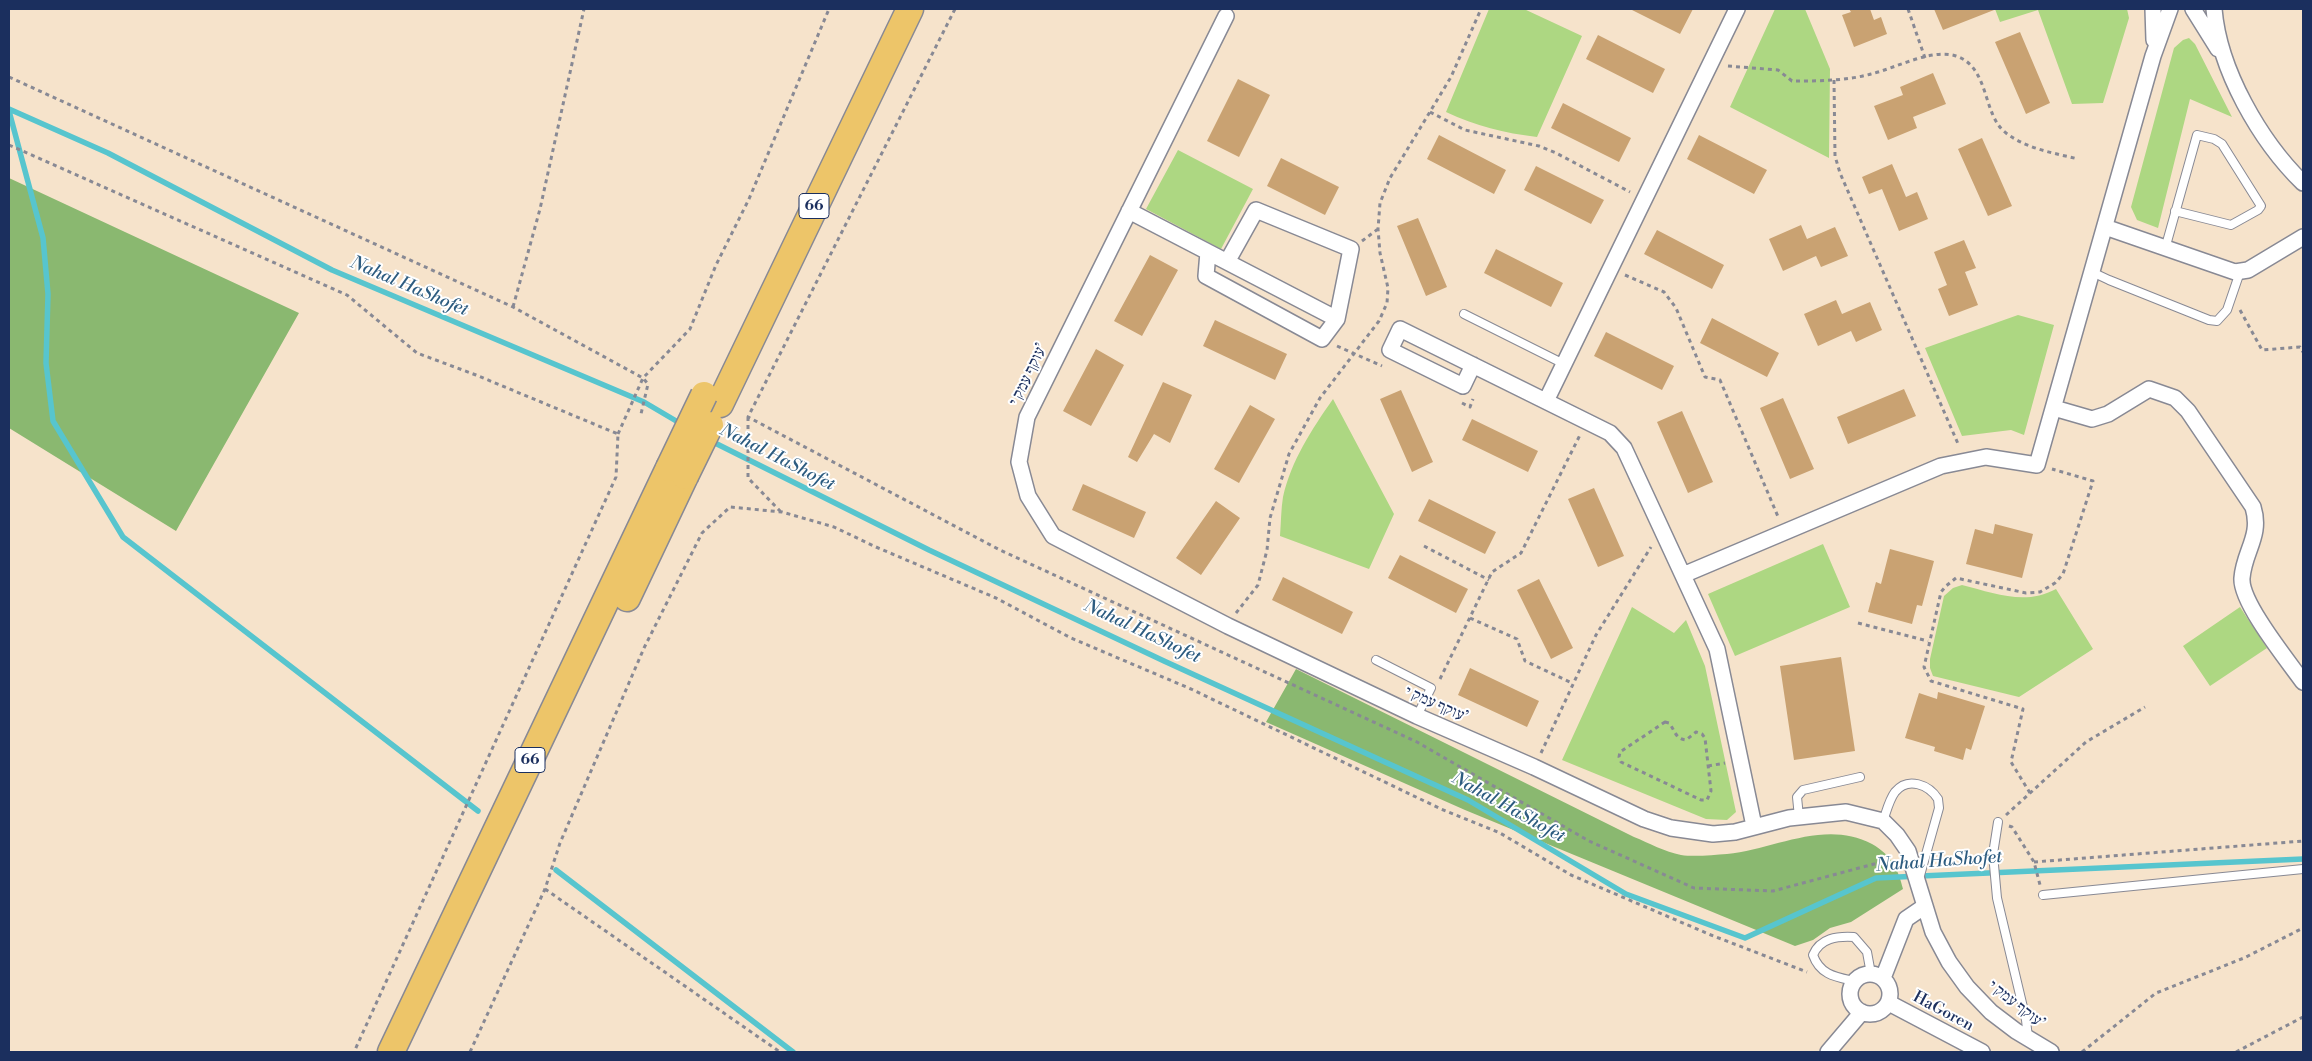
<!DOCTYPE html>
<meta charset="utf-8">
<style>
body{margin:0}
#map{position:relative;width:2312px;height:1061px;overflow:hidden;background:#f6e3cb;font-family:"Libre Bodoni",serif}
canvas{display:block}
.frame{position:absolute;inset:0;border:10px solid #1b2f5e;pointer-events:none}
</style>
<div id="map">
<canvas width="2312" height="1061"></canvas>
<div class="frame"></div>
</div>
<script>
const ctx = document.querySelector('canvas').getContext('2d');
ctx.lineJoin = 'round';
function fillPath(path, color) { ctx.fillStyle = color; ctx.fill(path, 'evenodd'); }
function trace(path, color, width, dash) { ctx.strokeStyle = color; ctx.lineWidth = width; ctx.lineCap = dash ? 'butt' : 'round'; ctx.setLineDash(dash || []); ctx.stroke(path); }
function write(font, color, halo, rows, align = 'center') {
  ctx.font = font + ' "Libre Bodoni","Frank Ruhl Libre",serif'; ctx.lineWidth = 4; ctx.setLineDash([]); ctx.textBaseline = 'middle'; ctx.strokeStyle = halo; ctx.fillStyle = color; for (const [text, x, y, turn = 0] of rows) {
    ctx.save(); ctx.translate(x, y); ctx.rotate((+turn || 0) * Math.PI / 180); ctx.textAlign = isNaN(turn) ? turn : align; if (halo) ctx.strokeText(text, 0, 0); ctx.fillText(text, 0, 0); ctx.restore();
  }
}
const green = new Path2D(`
 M1489 9H1524L1582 36 1537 137C1504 133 1476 126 1446 112Z
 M1775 9H1805L1830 69 1829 158 1730 107Z
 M1995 9H2127L2129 18 2103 103 2072 104 2038 10 2000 22Z
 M2189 38 2195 44 2232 117 2190 99 2158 228 2137 220 2131 207 2174 48 2183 40Z
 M1178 150 1253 189 1221 249 1146 209Z
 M2018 315 2054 325 2024 435 2011 430 1962 436 1925 348Z
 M1333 399 1394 514 1369 569 1280 536C1281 523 1281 509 1283 497 1291 461 1312 429 1333 399Z
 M1823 544 1850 607 1735 656 1708 594Z
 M1962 585C1994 593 2025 606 2056 589L2093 649 2019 697 1933 676 1930 668V659L1944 596 1953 588Z
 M1632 607 1674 633 1686 620 1705 666 1736 812 1727 820 1706 819 1562 760Z
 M2240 607 2267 648 2210 686 2183 646Z`);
const forest = new Path2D(`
 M9 178 299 313 176 531 9 428Z
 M1296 669 1634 837C1649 843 1665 852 1681 855 1694 857 1713 855 1727 854 1775 849 1825 819 1872 844 1891 855 1898 868 1903 889L1851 922 1830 928 1813 940 1795 946 1465 810 1266 722Z`);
const stream = new Path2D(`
 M9 109 108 153 332 270 644 402 683 425
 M9 111 43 238 48 294 46 363 53 421 123 537 478 811
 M709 440 929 550 1164 661 1468 800 1626 894 1745 938 1876 878 2303 859
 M556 870 793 1052`);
const building = new Path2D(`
 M1630 9H1693L1680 34Z
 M1849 9H1870L1874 20 1881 17 1887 34 1854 47 1842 15 1851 12Z
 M1934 9H1994V10L1943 30Z
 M2020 32 2050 103 2026 114 1995 42Z
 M1598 35 1665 69 1653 93 1586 59Z
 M1933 73 1946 104 1913 117 1917 128 1888 140 1874 106 1903 95 1900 87Z
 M1238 79 1270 95 1239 157 1207 141Z
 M1563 103 1631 138 1619 162 1551 128Z
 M1439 135 1506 170 1494 194 1427 159Z
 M1699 135 1767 170 1754 194 1687 159Z
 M1982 138 2012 206 1988 216 1958 149Z
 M1281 158 1339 187 1325 215 1267 186Z
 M1892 164 1906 197 1917 192 1928 219 1899 231 1882 189 1869 194 1862 177Z
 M1536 166 1604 200 1591 224 1524 190Z
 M1418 218 1447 287 1426 296 1397 226Z
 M1801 225 1807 239 1835 227 1848 256 1821 267 1816 256 1783 271 1769 239Z
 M1657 230 1724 265 1712 289 1644 254Z
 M1964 240 1976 268 1965 272 1978 305 1949 316 1938 289 1947 285 1934 252Z
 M1496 249 1563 283 1551 307 1484 273Z
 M1150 255 1178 270 1142 336 1114 321Z
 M1836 300 1842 314 1870 302 1882 330 1856 342 1851 331 1818 346 1804 314Z
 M1712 318 1779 353 1767 377 1700 343Z
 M1215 320 1287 354 1275 380 1203 346Z
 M1606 332 1674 366 1662 390 1594 356Z
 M1096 349 1124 365 1091 426 1063 411Z
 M1163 382 1192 395 1170 443 1154 434 1137 462 1128 457Z
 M1904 389 1916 416 1848 444 1837 417Z
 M1401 390 1433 462 1412 472 1380 399Z
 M1783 398 1814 469 1790 479 1760 408Z
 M1250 405 1275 419 1239 483 1214 469Z
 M1682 411 1713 482 1688 493 1657 422Z
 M1472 419 1538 451 1528 472 1462 440Z
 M1083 484 1146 512 1134 538 1072 510Z
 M1594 488 1624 556 1598 567 1568 499Z
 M1429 499 1496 532 1485 554 1418 521Z
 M1216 501 1240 518 1201 575 1176 558Z
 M1995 524 2033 534 2022 578 1966 564 1975 529 1993 534Z
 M1890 549 1934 561 1922 606 1917 605 1912 624 1868 612 1876 582 1881 584Z
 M1400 555 1468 589 1456 613 1388 578Z
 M1283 577 1353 612 1342 634 1272 600Z
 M1539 579 1573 648 1551 659 1517 590Z
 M1841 657 1855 751 1794 760 1780 666Z
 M1470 668 1539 701 1527 727 1458 695Z
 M1938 692 1985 706 1971 750 1966 748 1963 760 1934 751 1935 747 1905 738 1919 693 1937 699Z`);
const path = new Path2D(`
 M955 9 748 417 1000 550 1417 742 1589 841 1694 888 1773 891 1874 864 1894 863
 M1908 9 1925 58
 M1728 66 1778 70 1792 81C1818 81 1846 81 1871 74 1896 68 1932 48 1956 56 1990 67 1982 115 2006 133 2027 149 2054 153 2078 159
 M9 77 513 307 643 378 648 384 641 414
 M1834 80 1835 156 1840 173 1959 446
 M1430 112 1465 130 1539 146 1556 153 1630 192
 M9 145 347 295 417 353 476 375 618 434 616 477 354 1052
 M1362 241 1378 229
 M1625 275 1664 292 1676 308 1705 377 1720 380 1779 519
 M513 307 540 209 584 9
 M2240 310 2262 350 2300 347 2303 352
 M1337 346 1382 366
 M1462 403 1470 407 1473 399
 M748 417V478L781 512
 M618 434 643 378 690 329 716 265 749 199 829 9
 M1424 546 1489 580
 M1236 613 1258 585 1267 550 1270 518 1289 454 1320 398 1379 321 1387 303 1388 288 1380 253 1378 229 1380 203 1390 178 1451 77 1481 9
 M1470 618 1517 639 1525 661 1572 683
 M1858 623 1928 641
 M1440 679 1492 572 1521 553 1580 435
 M1665 722 1669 723C1675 730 1675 739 1686 740L1696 732 1702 734 1705 738 1711 791 1707 800H1701L1621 762 1619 757 1620 752Z
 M1541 753 1596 635 1651 547
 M1708 766 1725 763
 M2030 793 2011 762 2023 709 1931 681 1924 667 1941 592 1946 586 1956 578 2026 593 2040 592 2055 583 2063 574 2093 481 2052 469
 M2006 815 2086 742 2145 707
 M2009 826 2012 827 2034 862 2040 885
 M2034 862 2303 841
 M545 889 780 1052
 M470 1052 545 889 560 843 644 648 702 533 730 507 782 512 834 527 876 547 996 598 1071 638 1191 689 1441 809 1500 833 1571 875 1711 935 1807 972
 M2082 1052 2156 993 2244 958 2303 928
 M2236 1052 2303 1017`);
const lane = new Path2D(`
 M2165 249 2197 135 2214 139 2222 144 2261 206 2258 210 2231 225 2175 211
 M2092 272 2109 280 2209 320 2217 321 2227 310 2240 272
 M1464 314 1564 364
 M1376 660 1431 688 1417 716
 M1799 817 1797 797 1803 790 1860 777
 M1883 821C1886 813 1889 800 1895 792 1908 776 1929 785 1938 799L1939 808 1919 879
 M1998 822 1993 854 1997 898 2026 1020 2028 1038
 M2043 895 2303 869
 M1854 981C1836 977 1820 975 1813 955 1820 938 1837 936 1854 937L1867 952 1871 974`);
const street = new Path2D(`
 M2153 9 2154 40
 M2193 9 2218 49
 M2214 9C2219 70 2260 141 2303 183
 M1226 16 1027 417 1019 462 1028 496 1053 536 1228 626 1417 716 1534 767 1644 819 1671 828 1713 834 1735 832 1789 818 1846 812 1883 821 1897 835 1908 851 1933 932 1949 962 1967 987 1991 1012 2016 1031 2051 1052
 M1129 211 1337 319 1322 339 1206 276 1208 252
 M2105 227 2235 272 2248 270 2303 237
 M1227 262 1256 210 1351 249 1337 319
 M1473 365 1463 386 1390 350 1400 329 1610 433 1624 448 1717 649 1754 826
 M1546 401 1737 9
 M2054 408 2092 419 2108 414 2149 389 2175 398 2188 411 2253 507C2262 536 2244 551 2242 578 2240 602 2288 661 2303 682
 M1683 575 1941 466 1986 457 2037 465 2153 56 2170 9
 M1850 994a20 20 0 1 1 40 0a20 20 0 1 1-40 0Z
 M1883 978 1906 919 1925 906
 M1889 1003 1982 1052
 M1828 1052 1862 1012`);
const highway = new Path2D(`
 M720 404 910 9
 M627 598 685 476
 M391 1052 669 468`);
const highwayBridge = new Path2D(`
 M669 468 704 395
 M685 476 710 425`);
const shields = [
 [814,206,30],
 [530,760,30]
];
const shieldNames = [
 ["66",814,206],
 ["66",530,760]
];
const streetNames = [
 ["עוקף עמק י’",1029,375,-64],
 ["עוקף עמק י’",1436,705,24],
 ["עוקף עמק י’",2016,1005,38],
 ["HaGoren",1943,1012,28]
];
const waterNames = [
 ["Nahal HaShofet",409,287,23],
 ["Nahal HaShofet",777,458,27],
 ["Nahal HaShofet",1142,632,25],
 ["Nahal HaShofet",1508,808,29],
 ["Nahal HaShofet",1939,862,-4]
];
fillPath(green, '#add782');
fillPath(forest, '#8ab870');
trace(stream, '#57c5ce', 5.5);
fillPath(building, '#c9a272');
trace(lane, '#888994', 10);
trace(street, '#888994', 18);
trace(highway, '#888994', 29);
trace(path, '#888994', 3, [4, 4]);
trace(lane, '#fff', 8);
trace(street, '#fff', 15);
trace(highway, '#edc569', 26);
trace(highwayBridge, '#888994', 29, []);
trace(highwayBridge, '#edc569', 26);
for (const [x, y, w] of shields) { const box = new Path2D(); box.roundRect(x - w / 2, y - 12.5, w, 25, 4); ctx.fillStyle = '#fff'; ctx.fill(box); trace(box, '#1b2f5e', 1); }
write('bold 15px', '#1b2f5e', null, shieldNames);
write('16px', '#1b2f5e', '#fff', streetNames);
write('italic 18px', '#2d5c80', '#fff', waterNames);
</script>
